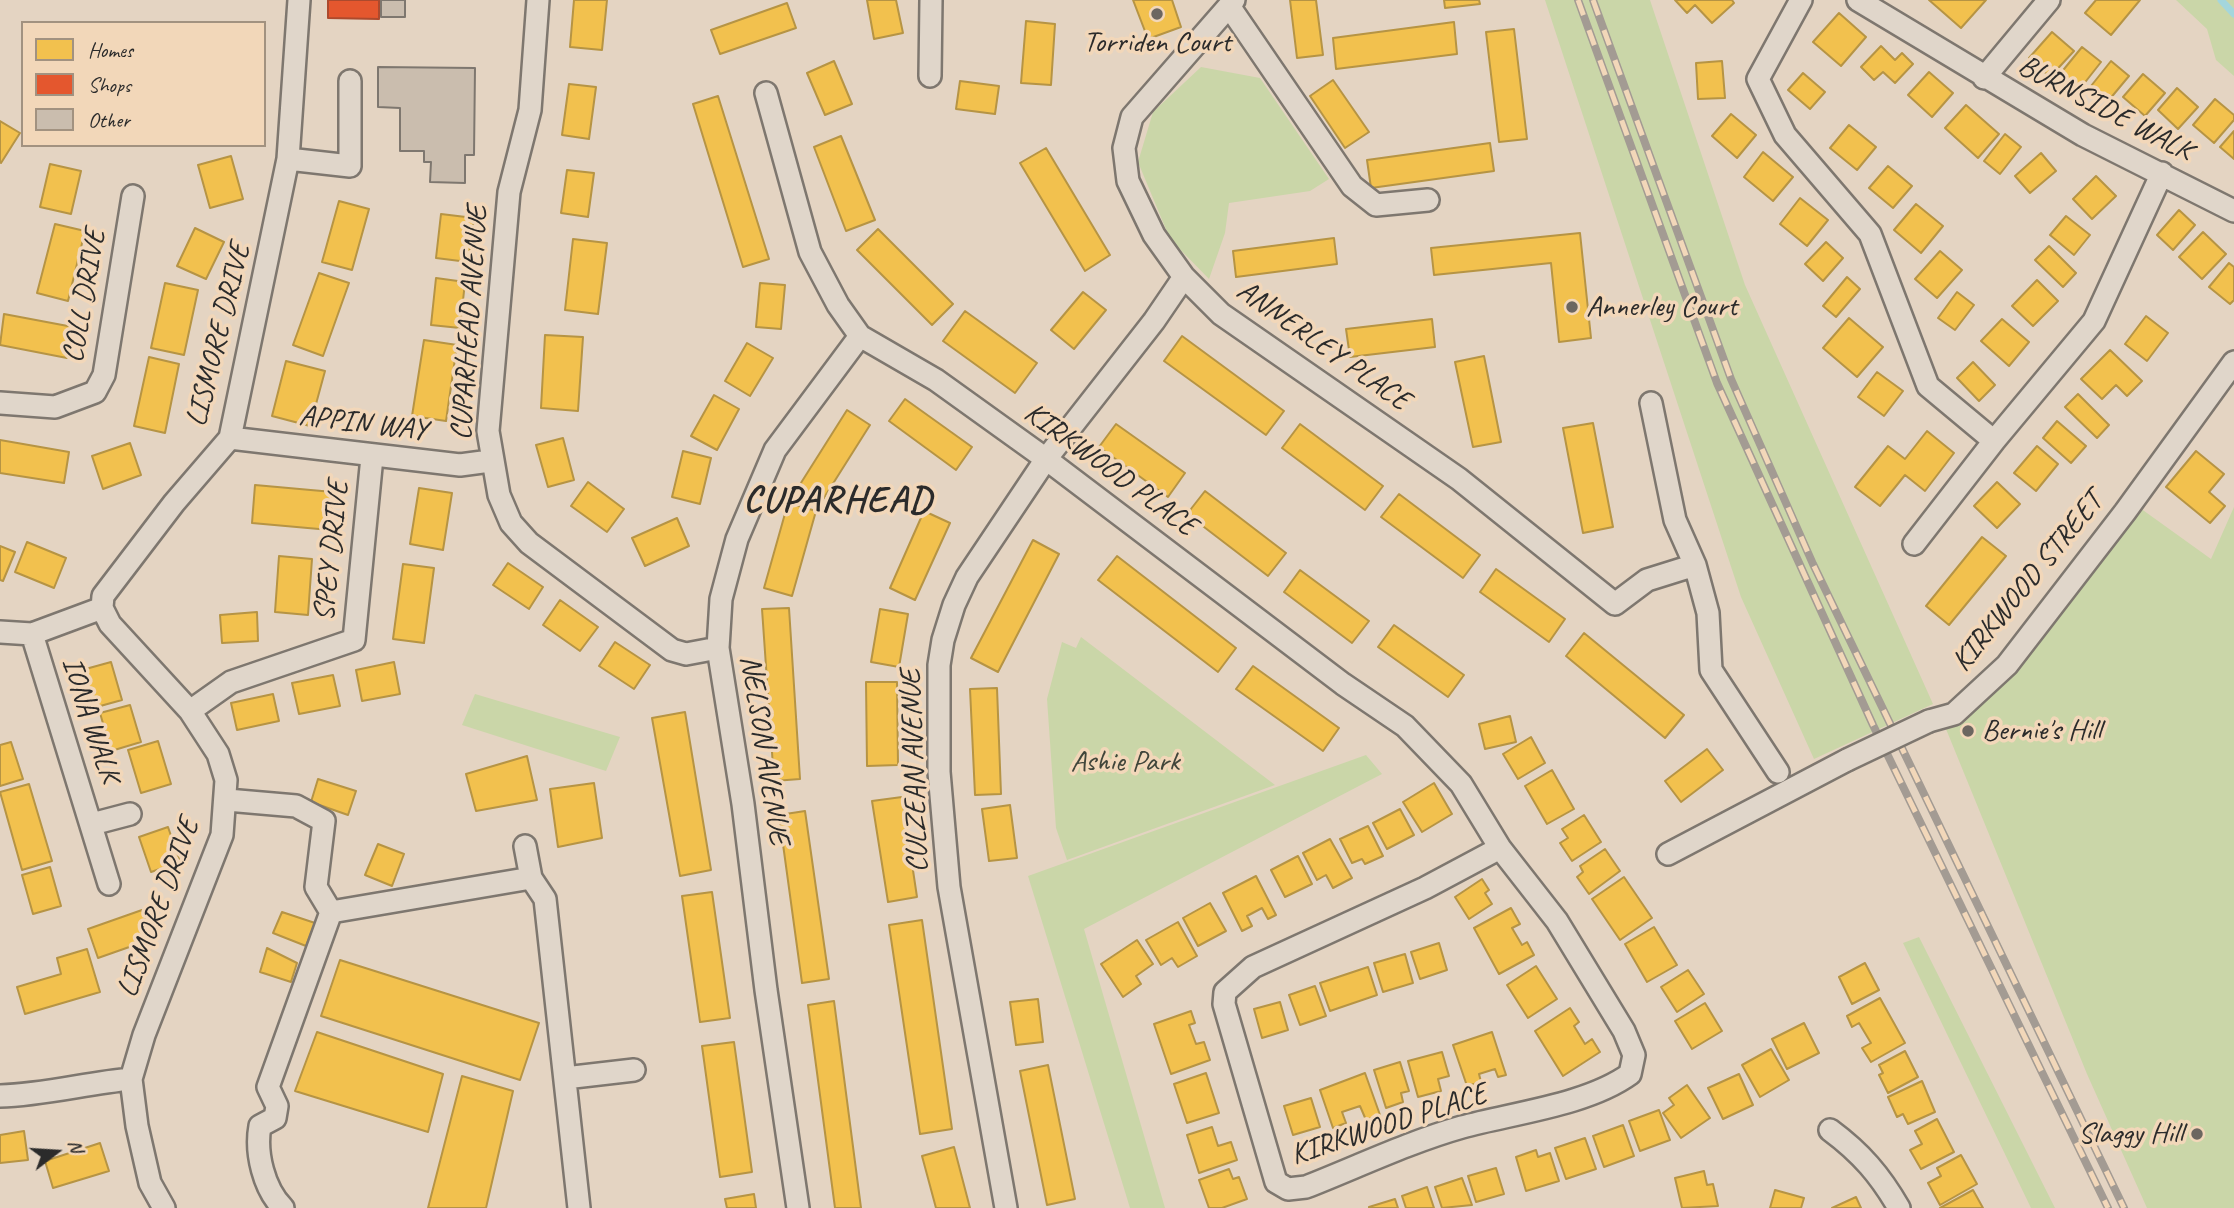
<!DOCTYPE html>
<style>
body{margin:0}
#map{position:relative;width:2234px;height:1208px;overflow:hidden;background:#e4d4c2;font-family:Caveat,sans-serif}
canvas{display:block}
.legend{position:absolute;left:21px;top:21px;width:245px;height:126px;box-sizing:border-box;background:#f2d7b9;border:2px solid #a29280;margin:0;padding:9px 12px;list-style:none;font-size:21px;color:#2b2b2b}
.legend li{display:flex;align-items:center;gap:14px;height:35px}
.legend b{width:35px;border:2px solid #a29280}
.north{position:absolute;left:21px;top:1117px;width:70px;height:70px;-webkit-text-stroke:5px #f2d7b9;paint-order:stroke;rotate:73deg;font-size:19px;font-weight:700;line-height:28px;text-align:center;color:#2b2b2b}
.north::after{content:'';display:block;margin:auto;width:24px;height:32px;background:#2b2b2b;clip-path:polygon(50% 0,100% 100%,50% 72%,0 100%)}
</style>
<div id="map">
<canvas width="2234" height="1208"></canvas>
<ul class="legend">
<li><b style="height:19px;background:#f2c14e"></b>Homes</li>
<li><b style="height:19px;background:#e4572e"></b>Shops</li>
<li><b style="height:19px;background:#cabdae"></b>Other</li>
</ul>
<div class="north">N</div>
</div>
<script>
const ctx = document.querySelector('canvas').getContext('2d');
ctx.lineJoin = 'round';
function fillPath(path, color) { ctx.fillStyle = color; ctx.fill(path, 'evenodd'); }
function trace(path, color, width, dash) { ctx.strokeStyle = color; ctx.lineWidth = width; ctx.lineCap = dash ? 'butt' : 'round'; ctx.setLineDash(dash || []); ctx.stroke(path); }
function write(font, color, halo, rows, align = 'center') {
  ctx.font = font + ' Caveat,sans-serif'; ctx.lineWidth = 7; ctx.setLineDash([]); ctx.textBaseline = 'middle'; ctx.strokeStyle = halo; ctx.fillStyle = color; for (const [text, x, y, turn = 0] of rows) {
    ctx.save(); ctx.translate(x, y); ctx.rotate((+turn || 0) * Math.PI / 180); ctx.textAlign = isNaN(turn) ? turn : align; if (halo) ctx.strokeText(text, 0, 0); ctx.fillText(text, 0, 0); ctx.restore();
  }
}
const green = new Path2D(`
 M1545 0H1650L1745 285 1933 704 1814 759 1741 597Z
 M2176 0H2234V76L2216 60 2207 29Z
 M1201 67 1260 78 1329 179 1310 191 1229 203 1225 233 1209 279 1170 239 1138 162 1153 112Z
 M2234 507V1208H2147L2087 1074 1946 729 2140 508 2211 559Z
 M1081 637 1275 785 1067 860 1056 828 1047 699 1062 642 1076 648Z
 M475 694 620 737 606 771 462 725Z
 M1366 755 1382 774 1084 929 1165 1208H1130L1028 876Z
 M1919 937 2055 1208H2031L1903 943Z`);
const homes = new Path2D(`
 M574 0H607L602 50 570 47Z
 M867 0H896L903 33 874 39Z
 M1133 0H1172L1181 27 1148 39Z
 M1290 0H1316L1323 55 1297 58Z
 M1444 0H1479L1480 4 1445 8Z
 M1675 0H1732L1734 3 1712 23 1695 5 1687 13Z
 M1929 0H1986L1961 28Z
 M2096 0H2140L2111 35 2085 13Z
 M787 3 796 28 720 54 711 30Z
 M1839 13 1866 37 1841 66 1813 42Z
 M1026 21 1055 24 1051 85 1021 83Z
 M1454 22 1457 54 1336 69 1333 38Z
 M1514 29 1527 139 1499 142 1486 32Z
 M2052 32 2074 51 2050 77 2029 58Z
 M1881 46 1895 60 1902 53 1913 64 1895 83 1883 72 1874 80 1861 67Z
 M2082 47 2101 62 2079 90 2060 74Z
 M834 61 852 104 825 115 807 73Z
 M1722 61 1725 98 1698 99 1696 63Z
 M2111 61 2129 76 2109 100 2091 86Z
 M1929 72 1953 93 1932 117 1908 95Z
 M1803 73 1825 92 1810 109 1788 90Z
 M2143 74 2165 93 2145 116 2123 97Z
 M1333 80 1369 132 1345 148 1310 96Z
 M960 81 999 86 995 114 956 109Z
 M569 84 596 87 589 139 562 135Z
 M2177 88 2198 107 2178 129 2158 110Z
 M718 96 769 259 743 267 693 104Z
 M2215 99 2234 115V120L2214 143 2193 125Z
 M1966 105 1999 134 1978 158 1945 128Z
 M1731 114 1756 135 1737 158 1712 136Z
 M0 121 20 133 1 163 0 162Z
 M1849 125 1876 147 1857 170 1830 148Z
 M2234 131V159L2220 147Z
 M2005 134 2021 147 2000 174 1984 161Z
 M841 136 875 220 846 231 814 147Z
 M1490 143 1494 171 1371 188 1367 160Z
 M1046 148 1110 255 1085 271 1020 163Z
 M1763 152 1793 177 1773 201 1744 177Z
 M2041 153 2056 171 2030 193 2015 176Z
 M231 156 243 199 210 208 198 165Z
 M50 164 81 171 71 214 40 207Z
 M1888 166 1912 186 1893 208 1869 188Z
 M567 170 594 173 588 217 561 213Z
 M2096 176 2116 196 2092 219 2073 199Z
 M1800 198 1828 220 1807 246 1780 224Z
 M339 201 369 209 352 270 322 262Z
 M1916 204 1943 226 1921 253 1894 230Z
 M2179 210 2195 225 2173 250 2157 235Z
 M441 214 474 218 468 262 436 258Z
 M2066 216 2090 235 2074 255 2050 235Z
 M55 224 85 231 68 301 37 293Z
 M195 228 224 242 206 279 177 266Z
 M878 229 953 304 932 325 857 250Z
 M2203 232 2226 254 2202 279 2179 257Z
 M1580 233 1591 338 1559 342 1551 263 1434 275 1431 248Z
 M1334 238 1337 264 1236 277 1233 251Z
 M573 239 607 243 598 314 565 310Z
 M1826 242 1843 258 1823 281 1805 264Z
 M2049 246 2076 273 2063 287 2035 260Z
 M1940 251 1962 270 1937 298 1915 279Z
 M2229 263 2234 267V300L2230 304 2209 287Z
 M319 273 349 283 323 356 293 345Z
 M1847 277 1860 289 1836 317 1823 306Z
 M436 278 465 282 460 328 431 325Z
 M2037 280 2058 301 2033 326 2012 306Z
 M165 283 198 290 184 355 151 348Z
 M760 283 785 285 781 329 756 327Z
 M1083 292 1106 310 1074 349 1051 330Z
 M1957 292 1974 305 1955 330 1938 318Z
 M965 311 1037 363 1015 393 943 341Z
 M4 314 73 327 67 358 0 345Z
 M2146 316 2168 333 2147 361 2125 344Z
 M1849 318 1883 347 1857 377 1823 348Z
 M1432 319 1435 347 1350 357 1346 329Z
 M2002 319 2029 342 2009 366 1981 341Z
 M545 335 583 337 578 411 541 408Z
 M1182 336 1284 411 1266 435 1164 361Z
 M424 340 457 345 446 421 412 416Z
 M747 343 773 358 750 396 725 381Z
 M2110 350 2142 381 2127 396 2116 385 2102 399 2081 379Z
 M1484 356 1501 442 1473 447 1455 362Z
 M149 357 179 364 165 433 134 426Z
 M286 361 325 371 310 426 272 416Z
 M1973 362 1995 385 1979 401 1957 378Z
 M1877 372 1903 391 1884 416 1858 397Z
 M2078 394 2109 425 2097 438 2065 407Z
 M714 395 739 409 717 450 691 436Z
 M905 399 972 447 956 470 889 421Z
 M847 410 870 425 822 501 799 486Z
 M2057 421 2086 446 2071 463 2043 438Z
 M1593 423 1613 527 1583 533 1563 428Z
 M1116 424 1185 473 1168 497 1099 447Z
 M1300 424 1383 486 1365 510 1282 448Z
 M1927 431 1954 453 1925 491 1905 475 1880 506 1855 487 1888 446 1905 459Z
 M563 438 574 480 548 487 536 445Z
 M0 440 69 452 64 483 0 473Z
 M130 443 141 475 103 489 92 456Z
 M2037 446 2058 464 2036 491 2014 473Z
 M683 451 711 458 700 504 672 497Z
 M2196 451 2224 474 2209 492 2225 506 2210 523 2166 487Z
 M588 482 624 509 607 532 571 506Z
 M1997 482 2020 504 1997 528 1974 506Z
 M255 485 333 492 330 530 252 523Z
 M419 488 452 493 443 550 410 544Z
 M1205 491 1286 553 1268 576 1187 514Z
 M1399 494 1480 555 1463 578 1381 517Z
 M788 503 816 511 792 596 764 588Z
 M924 511 950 523 915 600 890 588Z
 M677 518 689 546 645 566 632 538Z
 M1982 537 2006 556 1949 625 1926 606Z
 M1033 540 1059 554 998 672 971 658Z
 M27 542 66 558 54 588 15 572Z
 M0 546 15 552 3 581 0 580Z
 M279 556 312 559 308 615 275 612Z
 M1117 556 1236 648 1218 672 1098 580Z
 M508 563 543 587 529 609 493 585Z
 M403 564 434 568 424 643 393 639Z
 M1496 569 1565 619 1549 642 1480 592Z
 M1300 570 1369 621 1352 643 1284 592Z
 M560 600 598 627 580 651 543 625Z
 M789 608 800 779 774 781 762 609Z
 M880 609 908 614 899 667 871 662Z
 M257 612 258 641 222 643 220 615Z
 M1394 625 1464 675 1448 697 1378 647Z
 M1584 633 1684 715 1665 738 1566 656Z
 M615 642 650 665 634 689 599 666Z
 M111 662 122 700 93 708 82 670Z
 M394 662 400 694 362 701 356 670Z
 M1253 666 1339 728 1323 751 1236 689Z
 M333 675 340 706 299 714 292 683Z
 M866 682H897L898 765 867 766Z
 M997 688 1001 794 975 795 970 689Z
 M273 694 279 721 237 730 231 703Z
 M130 705 141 742 111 751 100 713Z
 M685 712 711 870 680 876 652 718Z
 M1510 716 1516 742 1485 749 1479 724Z
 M1531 737 1545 763 1518 779 1503 754Z
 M158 741 171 784 141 793 128 750Z
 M11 742 23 779 0 786V745Z
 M1707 749 1723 770 1681 802 1665 781Z
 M527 756 537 800 476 811 466 774Z
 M1552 770 1574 809 1547 824 1525 786Z
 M318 779 356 791 348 815 311 802Z
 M594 783 602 838 558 847 550 789Z
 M1434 783 1452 814 1422 832 1403 802Z
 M29 784 52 861 22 870 0 792Z
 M902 797 917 897 888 902 872 801Z
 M1010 805 1017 858 989 861 982 809Z
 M1400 809 1414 835 1387 849 1373 823Z
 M805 811 829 979 802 983 779 815Z
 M1584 815 1601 842 1572 861 1560 843 1568 838 1562 829Z
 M1368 826 1383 856 1365 864 1362 859 1352 863 1340 839Z
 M168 827 180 862 151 872 139 837Z
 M1330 839 1352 878 1333 888 1326 875 1317 880 1303 853Z
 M378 844 404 854 392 886 365 875Z
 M1605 849 1620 871 1589 894 1577 877 1583 872 1580 866Z
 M1298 856 1312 884 1285 897 1271 870Z
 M50 867 61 906 33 914 22 875Z
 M1256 876 1276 915 1268 919 1262 908 1247 916 1252 926 1242 931 1223 893Z
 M1624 877 1652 918 1620 940 1592 899Z
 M1482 879 1489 890 1485 893 1492 904 1469 919 1455 897Z
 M712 892 730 1018 700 1022 682 896Z
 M1210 903 1226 931 1198 946 1183 918Z
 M1511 908 1520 924 1512 928 1522 945 1527 942 1534 955 1499 974 1474 928Z
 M142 910 152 939 98 958 88 929Z
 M282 912 315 923 306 946 273 933Z
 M922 920 952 1129 920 1134 889 925Z
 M1178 922 1197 956 1178 967 1172 958 1161 965 1146 940Z
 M1654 927 1677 965 1647 982 1625 944Z
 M1137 940 1153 964 1136 976 1141 984 1123 997 1101 964Z
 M1439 943 1447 970 1420 979 1411 952Z
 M267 948 297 963 291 982 260 972Z
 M87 949 100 992 25 1014 17 987 61 974 57 958Z
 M1405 954 1413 983 1383 992 1374 963Z
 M340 960 539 1023 520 1080 321 1016Z
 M1865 963 1879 990 1852 1004 1839 977Z
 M1536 966 1557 999 1528 1018 1507 985Z
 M1368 967 1377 995 1330 1011 1320 983Z
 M1688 970 1704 994 1677 1012 1661 987Z
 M1315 986 1326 1016 1300 1025 1289 995Z
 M1880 998 1905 1043 1871 1062 1862 1048 1871 1043 1859 1023 1852 1027 1847 1016Z
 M1038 999 1043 1042 1016 1045 1010 1002Z
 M834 1001 861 1208H835L808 1005Z
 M1280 1002 1288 1030 1262 1038 1254 1009Z
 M1705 1003 1722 1031 1692 1049 1675 1021Z
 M1570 1008 1579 1022 1574 1026 1585 1044 1592 1039 1600 1052 1563 1076 1535 1031Z
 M1191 1011 1195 1023 1189 1025 1196 1044 1204 1042 1210 1060 1171 1074 1154 1024Z
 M1804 1023 1819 1053 1787 1069 1772 1039Z
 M317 1032 443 1074 428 1132 295 1091Z
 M1492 1032 1506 1075 1498 1077 1495 1069 1479 1074 1481 1082 1467 1086 1453 1045Z
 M734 1042 752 1172 720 1177 702 1046Z
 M1771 1049 1789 1080 1760 1097 1742 1065Z
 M1905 1051 1918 1077 1888 1093 1879 1075 1883 1073 1879 1065Z
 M1442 1052 1449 1076 1438 1079 1441 1091 1418 1097 1408 1061Z
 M1400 1062 1409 1091 1401 1093 1403 1102 1386 1108 1374 1070Z
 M1048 1065 1075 1199 1047 1205 1020 1071Z
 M1206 1073 1219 1113 1187 1123 1174 1084Z
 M1365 1073 1380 1115 1366 1120 1360 1106 1342 1112 1346 1123 1333 1128 1320 1090Z
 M1739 1074 1753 1105 1723 1119 1708 1088Z
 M462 1076 513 1091 486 1208H428Z
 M1922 1081 1935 1112 1908 1124 1903 1114 1897 1117 1888 1097Z
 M1687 1085 1710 1118 1681 1138 1663 1113 1674 1105 1669 1098Z
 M1311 1098 1320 1127 1293 1135 1284 1106Z
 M1659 1110 1670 1140 1640 1151 1629 1121Z
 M1937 1119 1954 1152 1921 1169 1910 1150 1922 1144 1915 1131Z
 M1623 1125 1634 1156 1604 1167 1593 1136Z
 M1212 1127 1218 1146 1231 1142 1237 1160 1199 1173 1187 1135Z
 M24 1131 28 1160 0 1163V1135Z
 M1585 1138 1596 1169 1566 1179 1555 1148Z
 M100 1143 109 1171 53 1188 45 1161Z
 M954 1147 970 1208H936L922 1156Z
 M1536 1150 1538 1157 1550 1153 1559 1181 1526 1191 1516 1157Z
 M1961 1155 1977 1184 1940 1205 1928 1183 1941 1176 1937 1168Z
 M1496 1168 1504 1194 1476 1202 1468 1176Z
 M1229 1169 1233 1179 1239 1177 1247 1199 1222 1208H1209L1199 1180Z
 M1704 1171 1707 1185 1713 1184 1718 1206 1682 1208 1675 1178Z
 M1462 1178 1472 1205 1442 1208 1435 1187Z
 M1427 1187 1434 1208H1406L1402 1196Z
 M1775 1190 1804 1198 1801 1208H1770Z
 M1973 1190 1983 1208H1940Z
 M754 1194 756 1208H727L725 1199Z
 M1856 1197 1861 1208H1832Z
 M1395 1199 1398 1208H1369V1207Z`);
const shops = new Path2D(`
 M328 0H379V19L328 18Z`);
const stream = new Path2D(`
 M2221 0 2234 14`);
const building = new Path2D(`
 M381 0H405V17H381Z
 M378 67 475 68 474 155H465V183L430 182 431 162H424V151H400V108L378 107Z`);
const minor = new Path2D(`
 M538 0 530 110 509 192 488 431 499 495 511 523 529 543 672 650 686 654 718 648
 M1234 0 1229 6 1352 186 1376 205 1428 200
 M1801 0 1758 79 1785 135 1870 234 1928 386 1994 441 2094 321 2162 173
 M1858 0 2083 135 2234 211
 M1229 6 1132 117 1124 148 1128 181 1154 235 1184 277 1221 314 1459 479 1615 604 1647 580 1695 565
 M930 76 931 0
 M1984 78 2049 0
 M766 93 810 252 838 305 860 336 936 380 1046 459 1343 684 1405 726 1461 784 1500 848 1557 921 1624 1031 1634 1055 1630 1074C1587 1105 1513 1113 1462 1127 1409 1142 1357 1167 1306 1187L1288 1189 1276 1182 1224 1004 1225 992 1253 967 1425 888 1500 848
 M288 159 350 166V81
 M0 403 55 407 95 392 104 375 133 196
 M1651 403 1675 520 1695 565 1708 613 1711 670 1778 772
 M230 438 460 465 490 461
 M1914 544 1994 441
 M0 632 32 634 102 608
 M32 634 109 884
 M190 711 231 682 354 640 372 457
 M1929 721 1954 714 2007 665 2125 512 2234 362
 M227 800 296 806 324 821 316 887 331 912 268 1087 277 1106 275 1118 260 1126C255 1153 264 1189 283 1208
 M92 824 130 814
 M525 846 531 878 545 899 579 1208
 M1668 854 1847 760
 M331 912 531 878
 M565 1078 634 1070
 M0 1096C44 1095 87 1083 131 1079
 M1830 1130C1861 1153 1880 1175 1899 1208
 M164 1208 150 1183 137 1126 131 1079 144 1035 222 835 226 780 218 754 190 711 110 624 102 608 103 596 174 503 230 438 288 159 299 0
 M798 1208 766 990 743 804 718 648 721 599 737 539 775 450 860 336
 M1006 1208 949 887 939 772V665L943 640 954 605 967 577 1046 459 1154 321 1184 277`);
const rail = new Path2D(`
 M1578 0 1717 383 1873 725 2108 1208
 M1593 0 1731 379 1813 564 2124 1208`);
const minorBridge = new Path2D(`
 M1847 760 1929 721`);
const markers = [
 [1157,14,7,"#6c6660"],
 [1572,307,7,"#6c6660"],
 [1968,731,7,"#6c6660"],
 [2197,1134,7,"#6c6660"]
];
const poiNames = [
 ["Torriden Court",1157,43,"center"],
 ["Annerley Court",1586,307],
 ["Bernie's Hill",1982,731],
 ["Slaggy Hill",2183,1134,"right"]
];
const streetNames = [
 ["BURNSIDE WALK",2105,109,28],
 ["COLL DRIVE",85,296,-80],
 ["CUPARHEAD AVENUE",470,323,-86],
 ["LISMORE DRIVE",219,335,-76],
 ["ANNERLEY PLACE",1323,346,35],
 ["APPIN WAY",363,424,7],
 ["KIRKWOOD PLACE",1110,470,36],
 ["SPEY DRIVE",332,551,-84],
 ["KIRKWOOD STREET",2028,582,-51],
 ["IONA WALK",90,720,72],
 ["NELSON AVENUE",764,750,81],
 ["CULZEAN AVENUE",915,771,-92],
 ["LISMORE DRIVE",159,908,-70],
 ["KIRKWOOD PLACE",1389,1125,-18]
];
const parkNames = [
 ["Ashie Park",1125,762]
];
const districtNames = [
 ["CUPARHEAD",838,501]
];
fillPath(green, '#cad6a8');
fillPath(homes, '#f2c14e');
trace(homes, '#b69444', 2);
fillPath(shops, '#e4572e');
trace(shops, '#ac4a2d', 2);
trace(stream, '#a4d6dc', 7);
fillPath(building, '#cabdae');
trace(building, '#7e776f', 2);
trace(minor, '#7e776f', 26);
trace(minor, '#e0d6ca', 21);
trace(rail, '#a39b93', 8);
trace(rail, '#f2d7b9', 5, [16]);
trace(minorBridge, '#7e776f', 26, []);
trace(minorBridge, '#e0d6ca', 21);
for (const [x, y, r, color] of markers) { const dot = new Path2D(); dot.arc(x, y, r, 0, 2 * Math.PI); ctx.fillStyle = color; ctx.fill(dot); trace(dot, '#f2d7b9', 2.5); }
write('30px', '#2b2b2b', '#f2d7b9', poiNames, 'left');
write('30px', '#2b2b2b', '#f2d7b9', streetNames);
write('30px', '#40453a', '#f2d7b9', parkNames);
ctx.letterSpacing = '2px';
write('bold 37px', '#2b2b2b', '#f2d7b9', districtNames);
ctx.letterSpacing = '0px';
</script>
